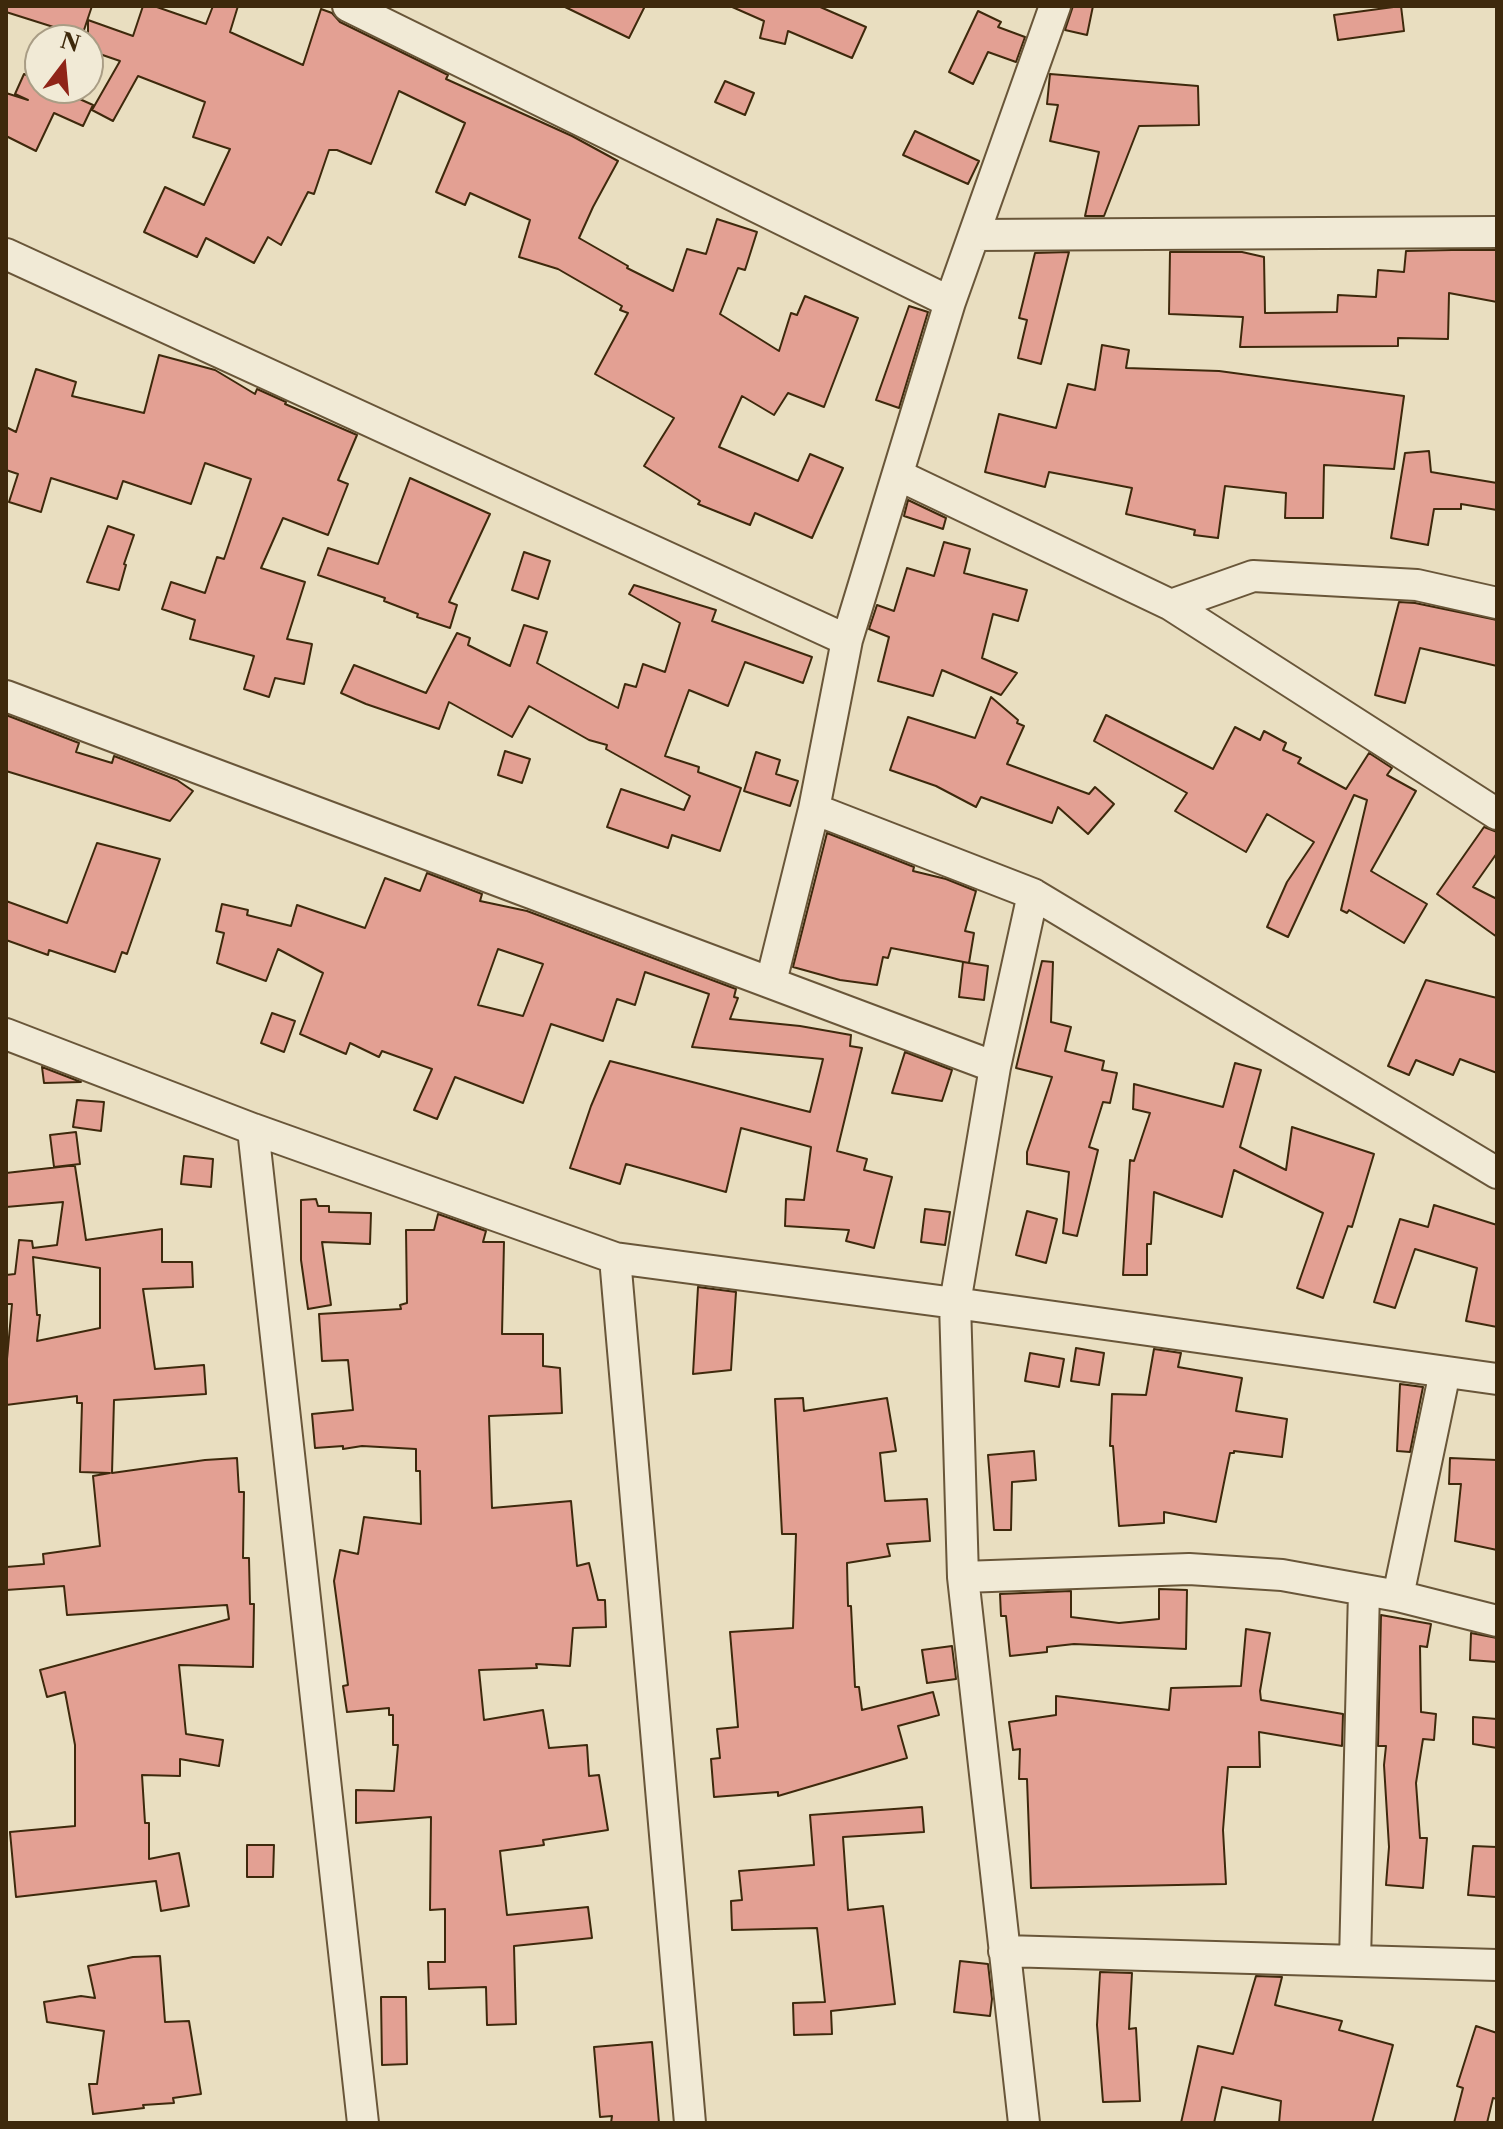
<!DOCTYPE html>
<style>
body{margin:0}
#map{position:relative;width:1503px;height:2129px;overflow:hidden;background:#e9dec0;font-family:"Libre Caslon Text",serif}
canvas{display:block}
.frame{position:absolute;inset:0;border:8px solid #3e290c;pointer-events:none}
.north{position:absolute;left:24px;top:24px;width:80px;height:80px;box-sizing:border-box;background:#f1ead6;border:2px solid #a99d85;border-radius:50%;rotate:16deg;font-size:22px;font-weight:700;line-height:32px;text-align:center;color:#3e290c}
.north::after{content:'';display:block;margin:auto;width:28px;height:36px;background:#8f2418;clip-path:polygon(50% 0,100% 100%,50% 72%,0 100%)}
</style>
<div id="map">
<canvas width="1503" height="2129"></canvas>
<div class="frame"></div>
<div class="north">N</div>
</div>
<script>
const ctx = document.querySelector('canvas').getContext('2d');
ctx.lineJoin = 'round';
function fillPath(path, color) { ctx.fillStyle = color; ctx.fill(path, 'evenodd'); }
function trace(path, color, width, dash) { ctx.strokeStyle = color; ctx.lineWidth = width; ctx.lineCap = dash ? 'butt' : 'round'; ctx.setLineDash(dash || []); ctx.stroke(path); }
const building = new Path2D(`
 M6 6H92L82 36 6 12Z
 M143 6H154L206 24 213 6H238L230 32 303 65 321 9 332 13 340 22 448 75 446 79 572 136 618 161 593 207 579 238 628 266 627 268 673 291 687 249 706 254 717 219 757 232 745 270 738 268 720 314 779 351 791 313 797 315 805 296 858 318 824 407 788 393 774 415 742 396 719 447 798 481 810 454 843 468 812 538 755 513 750 525 698 504 700 501 644 466 674 418 595 374 628 313 620 310 622 306 558 269 519 257 530 220 470 193 465 205 436 192 465 123 399 91 371 164 337 150H329L314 194 308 192 281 245 268 237 254 263 206 238 197 257 144 232 165 187 204 205 230 149 193 137 205 102 138 76 113 121 92 110 120 61 88 50V20L133 36Z
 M563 6H645L629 38Z
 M730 6H818L866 27 852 58 788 31 785 44 760 38 764 21Z
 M1073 6H1093L1087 35 1065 30Z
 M1401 6 1404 31 1338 40 1334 15Z
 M978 11 1001 22 998 27 1025 37 1016 62 988 52 973 84 949 72Z
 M24 74 40 81V88H55L93 105 83 126 54 113 36 151 6 136V93L28 100 15 94Z
 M1050 74 1198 86 1199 125 1139 126 1104 216H1085L1099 152 1050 141 1058 105 1047 104Z
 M725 81 754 93 745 115 715 102Z
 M915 131 979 161 968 184 903 155Z
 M1452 250H1497V302L1449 293 1448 339 1398 338V346L1240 347 1243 317 1169 314 1170 252H1242L1264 257 1265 313 1337 312 1338 295 1376 297 1378 270 1404 272 1406 251Z
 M1069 252 1041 364 1018 358 1027 320 1019 318 1035 253Z
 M909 306 928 312 899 408 876 400Z
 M1102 345 1129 350 1126 368 1219 371 1404 396 1394 469 1324 465 1323 518H1285L1286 493 1225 486 1218 538 1194 535 1195 530 1126 514 1132 488 1049 472 1045 487 985 472 999 414 1056 428 1068 384 1095 390Z
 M159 355 215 370 255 394 257 389 286 402 285 404 357 435 338 480 348 484 328 535 283 518 261 568 305 582 287 639 312 644 304 684 275 678 269 697 244 689 254 656 190 639 195 620 162 609 171 582 205 593 217 557 224 559 251 479 205 463 191 504 123 481 117 499 51 478 41 512 9 502 18 474 6 470V427L16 432 36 369 76 382 72 396 144 413Z
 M1429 451 1431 472 1497 483V510L1461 504V509H1434L1428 545 1391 538 1405 453Z
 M410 478 490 514 449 602 457 605 450 628 417 617 418 614 384 601 385 598 318 575 328 548 378 564Z
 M908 500 946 518 943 529 904 516Z
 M108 526 134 535 124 564 126 565 119 590 87 582Z
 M944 542 970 549 964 573 1027 590 1018 621 993 614 982 658 1017 673 1001 695 942 670 933 696 878 681 889 637 869 629 877 605 894 611 907 568 934 576Z
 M524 552 550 561 538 599 512 590Z
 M634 585 716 610 712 621 812 657 803 683 745 662 728 706 689 690 665 756 699 767 698 772 741 788 720 851 672 835 668 848 607 827 621 789 684 810 690 796 606 749 607 745 589 740 529 706 512 737 449 702 439 729 366 704 341 693 354 665 426 693 457 633 470 638 468 645 510 666 524 625 547 632 537 663 618 708 625 684 636 687 643 664 665 672 680 623 629 594Z
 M1399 602 1415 603 1497 620V666L1420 648 1405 703 1375 695Z
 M991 697 1018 720 1017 723 1024 726 1007 764 1089 794 1095 787 1114 804 1088 834 1058 807 1052 823 981 797 976 807 936 786 890 770 908 717 975 738Z
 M6 715 79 743 76 752 112 763 114 756 177 780 193 791 170 821 6 771Z
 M1106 715 1213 769 1235 727 1260 740 1264 731 1286 743 1283 750 1301 758 1298 763 1346 789 1369 753 1392 768 1387 775 1416 791 1371 871 1427 904 1404 943 1349 910 1347 913 1341 910 1367 800 1354 795 1288 937 1267 927 1287 882 1314 842 1267 814 1246 852 1175 811 1187 793 1094 741Z
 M505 751 530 759 522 783 498 775Z
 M756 752 780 760 776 774 798 781 790 806 744 791Z
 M1484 827 1497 832V853L1473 887 1497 899V937L1437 894Z
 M827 833 914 867 913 871 946 879 976 891 965 931 974 933 969 963 891 948 888 958 883 957 877 985 840 980 793 967Z
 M97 843 160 859 127 954 122 952 115 972 49 950 48 955 6 940V901L67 923Z
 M427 873 482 894 480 901 527 911 736 989 734 997 738 998 730 1019 800 1026 851 1035 850 1046 862 1048 837 1151 867 1159 864 1170 892 1177 874 1248 846 1241 849 1230 785 1226 786 1199 804 1200 811 1147 741 1128 726 1192 626 1164 620 1184 570 1168 591 1106 610 1061 810 1112 823 1059 692 1047 709 994 645 972 635 1005 617 999 603 1041 551 1024 523 1103 455 1077 437 1119 414 1110 432 1069 382 1051 379 1057 350 1043 346 1054 300 1034 323 973 278 949 266 981 217 963 224 933 216 931 222 904 248 910 247 915 291 926 297 905 365 928 385 878 420 891ZM498 949 543 964 523 1016 478 1005Z
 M1042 961 1053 962 1051 1022 1071 1027 1065 1051 1104 1061 1102 1070 1117 1073 1110 1103 1103 1102 1089 1147 1098 1150 1077 1236 1063 1233 1069 1172 1027 1164V1152L1052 1077 1016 1068Z
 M963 962 988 966 984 1000 959 997Z
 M1426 980 1497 998V1073L1460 1059 1453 1075 1416 1060 1409 1075 1388 1066Z
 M272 1013 295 1021 284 1052 261 1043Z
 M905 1052 952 1070 942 1101 892 1093Z
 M1235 1063 1261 1070 1240 1147 1286 1170 1292 1127 1374 1154 1352 1227 1348 1226 1323 1298 1297 1288 1323 1213 1234 1170 1222 1217 1154 1192 1151 1244H1147V1275H1123L1130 1160 1134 1161 1150 1113 1133 1109 1134 1084 1223 1107Z
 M42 1067 81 1082 44 1083Z
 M77 1100 104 1102 101 1131 73 1127Z
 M76 1132 80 1164 54 1167 50 1135Z
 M184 1156 213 1159 211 1187 181 1184Z
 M68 1166H75L86 1240 162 1229V1262H192L193 1287 143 1289 155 1369 204 1365 206 1394 114 1400 112 1473 205 1460 237 1458 239 1492H244L243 1558H249L250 1604H254L253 1667 179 1665 186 1734 223 1740 219 1766 180 1759V1776L142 1775 145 1823H149V1859L179 1853 189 1906 161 1911 156 1881 16 1897 10 1832 75 1826V1745L65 1692 47 1697 40 1670 229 1619 227 1605 67 1615 64 1586 6 1590V1567L44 1564 43 1554 100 1546 93 1476 110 1473 80 1472 82 1403H77V1396L6 1405V1370L12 1304H6V1275L15 1274 19 1240 32 1241 33 1248 57 1245 63 1202 6 1207V1173ZM33 1257 100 1268V1328L37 1341 40 1315H37Z
 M316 1199 318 1206H329V1212L371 1213 370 1244 322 1242 331 1305 308 1309 301 1260V1200Z
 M1434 1205 1497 1225V1327L1466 1321 1477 1268 1415 1249 1395 1308 1374 1302 1400 1219 1428 1227Z
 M925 1209 950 1212 945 1245 921 1242Z
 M1027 1211 1057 1219 1046 1263 1016 1255Z
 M438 1214 486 1231 483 1242H504L502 1334H543V1366L560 1368 562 1413 489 1416 492 1508 571 1501 577 1566 589 1563 598 1600H605L606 1627 573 1628 570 1666 536 1664 537 1668 479 1670 484 1720 543 1710 549 1748 587 1745 589 1776 599 1775 608 1830 543 1840 544 1845 500 1851 507 1915 588 1907 592 1938 514 1946 516 2024 487 2025 486 1987 429 1989 428 1962H445V1909L430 1910 431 1817 356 1823V1790L394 1791 398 1745H393V1715H389V1708L347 1712 343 1686 348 1685 334 1581 340 1550 358 1554 364 1517 421 1524 420 1471H416V1449L362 1446 343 1449V1446L315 1448 312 1414 353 1410 348 1360 322 1361 319 1314 401 1309 400 1305 407 1303 406 1230H434Z
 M698 1287 736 1292 731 1370 693 1374Z
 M1076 1348 1104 1353 1099 1385 1071 1381Z
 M1154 1349 1181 1353 1178 1367 1242 1378 1236 1411 1287 1419 1282 1457 1234 1451V1453H1230L1216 1522 1164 1512V1523L1119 1526 1113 1446H1110L1112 1394 1146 1395Z
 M1030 1353 1064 1359 1059 1387 1025 1381Z
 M1400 1384 1423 1387 1410 1452 1397 1451Z
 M803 1398 804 1411 887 1398 896 1451 880 1453 885 1501 927 1499 930 1541 887 1544 890 1556 847 1563 848 1606H851L855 1687H859L862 1710 933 1692 939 1715 898 1726 907 1758 778 1796V1792L714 1797 711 1759 720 1758 717 1729 738 1727 730 1632 793 1628 796 1534H782L775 1399Z
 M1034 1451 1036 1480 1012 1482 1011 1530H994L988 1455Z
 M1450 1458 1497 1460V1550L1455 1541 1461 1484H1449Z
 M1159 1589 1187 1590 1186 1649 1074 1644 1047 1647V1652L1010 1656 1006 1616H1001L1000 1594 1071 1591V1617L1119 1623 1159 1619Z
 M1381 1615 1431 1624 1427 1647 1420 1646 1421 1712 1436 1714 1434 1740 1423 1739 1416 1783 1420 1838H1427L1423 1888 1386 1885 1389 1847 1384 1765 1386 1746H1378Z
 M1246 1629 1270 1633 1260 1691 1261 1700 1343 1714 1342 1746 1259 1732 1260 1767H1228L1223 1830 1226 1884 1031 1888 1027 1779H1019L1020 1749 1013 1750 1009 1722 1056 1715V1696L1169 1710 1171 1688 1241 1686Z
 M1471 1633 1497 1638V1662L1470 1660Z
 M952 1646 956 1679 927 1683 922 1650Z
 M1473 1717 1497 1719V1748L1473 1744Z
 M922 1807 924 1832 843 1837 848 1910 883 1906 895 2004 831 2011 832 2034 794 2035 793 2003 825 2002 817 1928 732 1930 731 1901 742 1900 739 1871 814 1865 810 1815Z
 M247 1845H274L273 1877H247Z
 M1473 1846 1497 1847 1496 1897 1468 1895Z
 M160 1956 165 2022 189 2021 201 2094 173 2098 174 2103 143 2105 144 2108 93 2114 89 2084H97L104 2031 47 2022 44 2002 81 1996 95 1998 88 1966 133 1957Z
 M960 1961 988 1964 992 1999 990 2016 954 2012Z
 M1100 1972 1132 1973 1129 2029 1136 2028 1140 2101 1103 2102 1097 2025Z
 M1256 1976 1282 1977 1275 2005 1342 2021 1339 2030 1393 2045 1372 2123H1279L1281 2101 1222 2087 1214 2123H1181L1198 2046 1233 2054Z
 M381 1997H406L407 2064 382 2065Z
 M1476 2026 1497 2033V2099L1493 2098 1487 2123H1454L1463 2088 1457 2086Z
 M652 2042 659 2123H611L612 2116 600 2117 594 2047Z`);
const minor = new Path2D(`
 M348 6 950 302
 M974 235 1497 232
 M6 254 847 640
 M898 475 1171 605 1497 814
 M1171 605 1253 576 1417 585 1497 603
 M6 696 995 1067
 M814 809 1033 894 1497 1173
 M771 982 814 809 847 640 950 302 1055 6
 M6 1034 253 1129 615 1258 955 1303 1497 1379
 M253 1129 363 2123
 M615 1258 690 2123
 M963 1577 1189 1569 1282 1575 1398 1596 1497 1621
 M1398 1596 1445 1372
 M1004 1951 1497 1965
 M1355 1961 1364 1591
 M1024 2123 963 1577 955 1303 995 1067 1033 894`);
fillPath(building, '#e3a093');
trace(building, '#3e290c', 2);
trace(minor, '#695639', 34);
trace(minor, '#f1ead6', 30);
</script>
